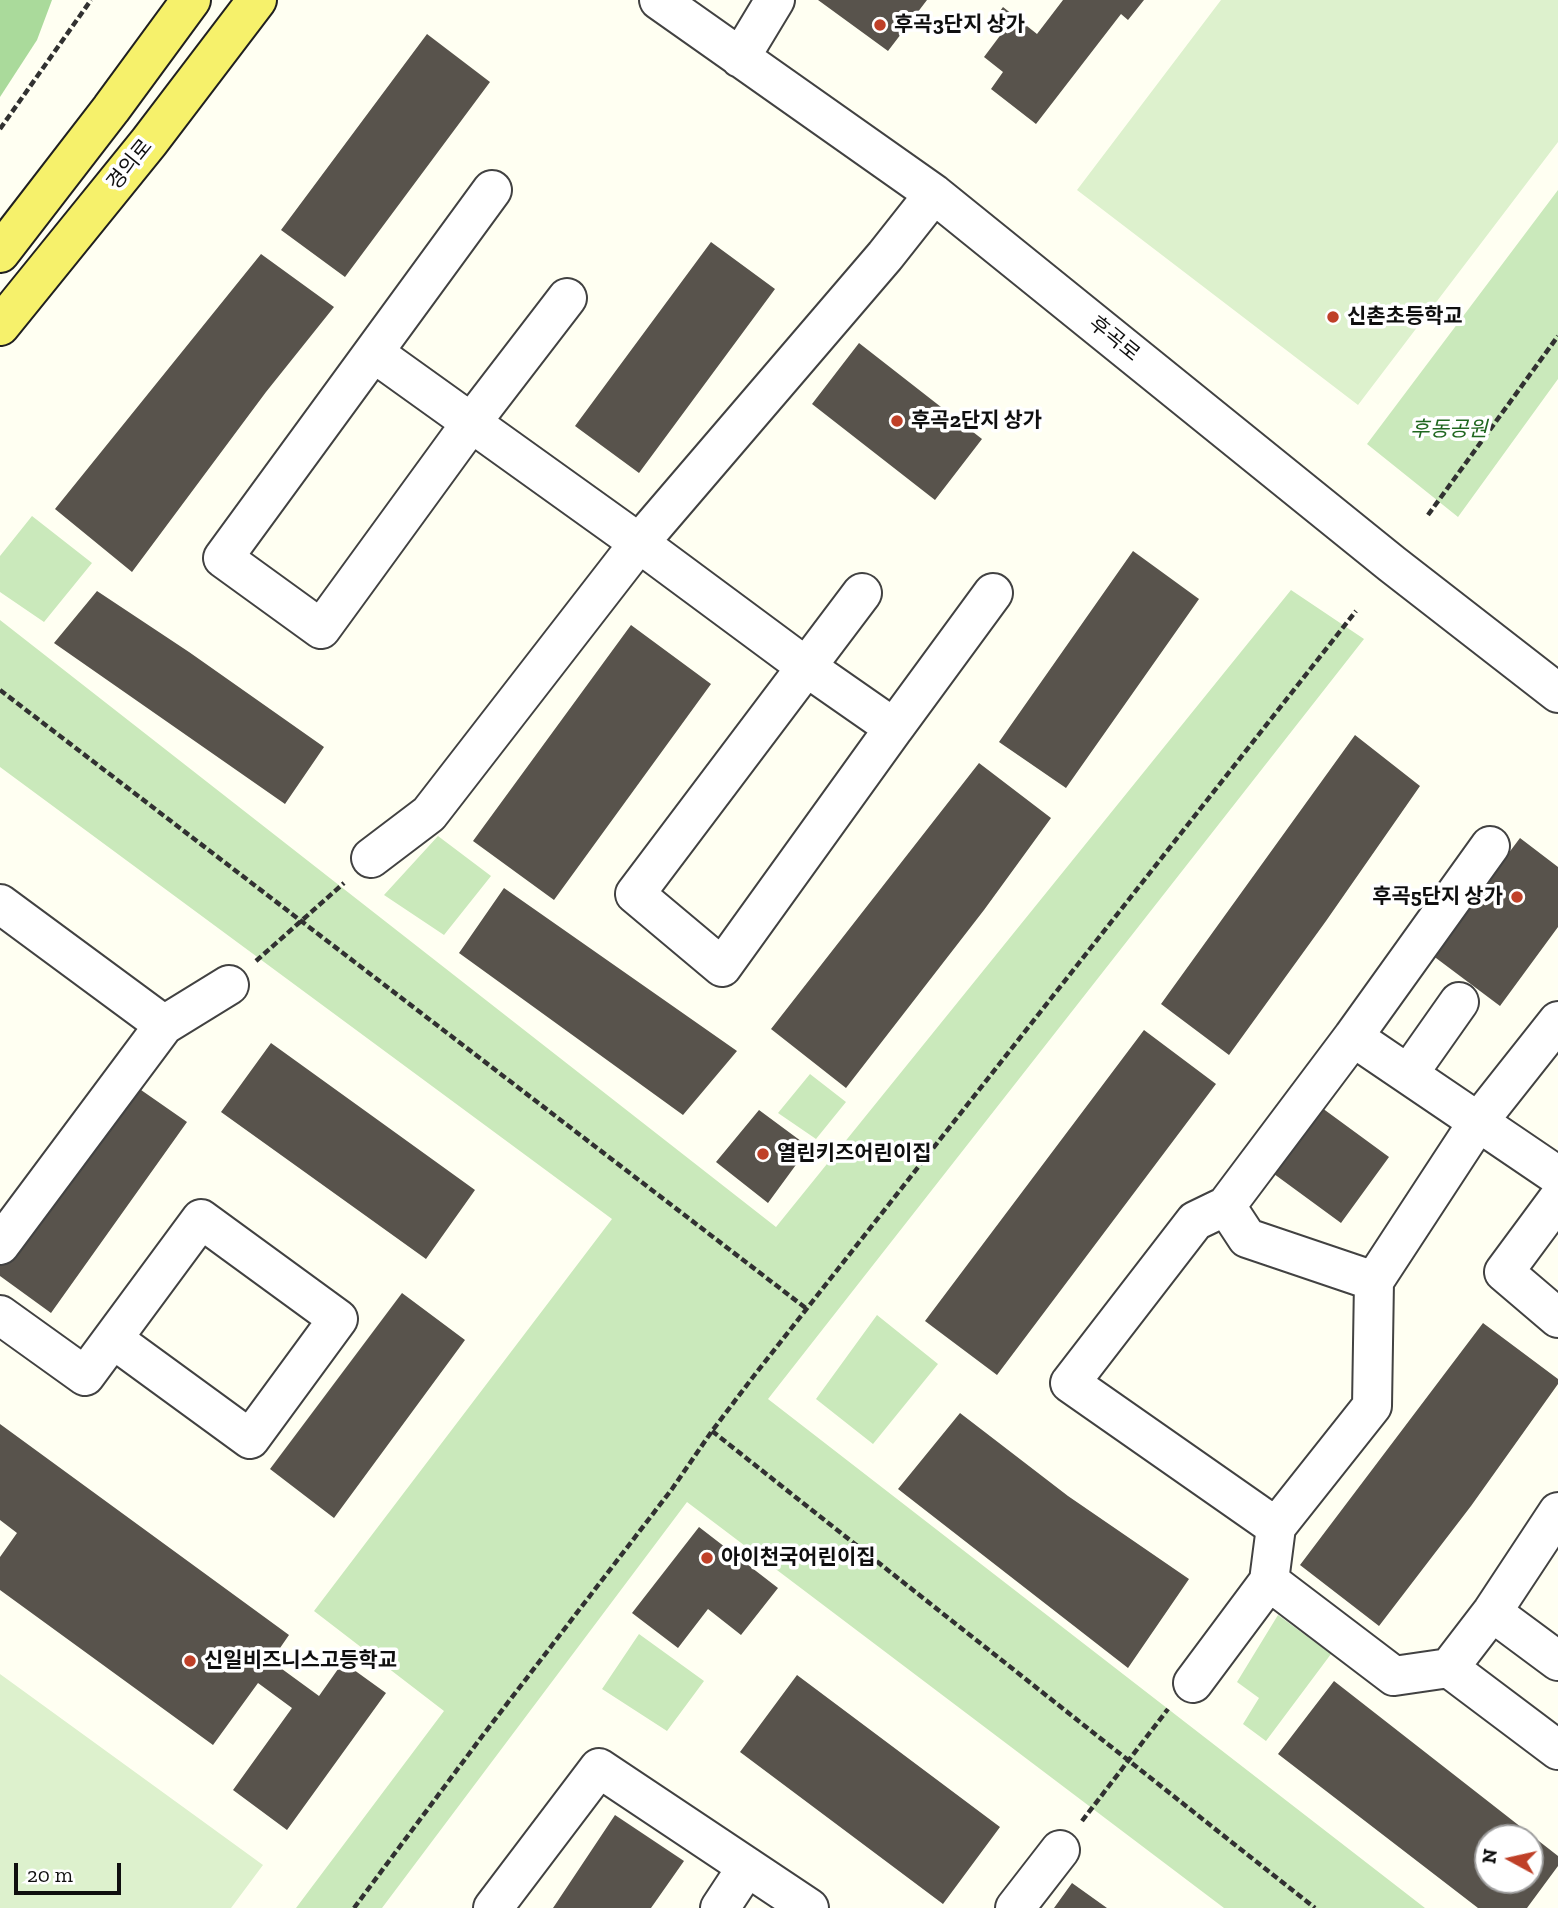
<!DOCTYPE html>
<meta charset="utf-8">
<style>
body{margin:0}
#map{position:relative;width:1558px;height:1908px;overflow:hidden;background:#fffff2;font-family:"Zilla Slab",serif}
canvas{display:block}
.north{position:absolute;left:1474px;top:1824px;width:70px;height:70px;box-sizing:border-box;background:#fff;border:2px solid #9f9f9f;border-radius:50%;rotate:278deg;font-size:19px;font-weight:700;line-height:28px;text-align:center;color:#0f0f0f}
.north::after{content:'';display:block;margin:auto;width:24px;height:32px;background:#bf4028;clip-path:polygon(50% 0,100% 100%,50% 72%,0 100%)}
.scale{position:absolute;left:14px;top:1863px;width:107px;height:32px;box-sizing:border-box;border:4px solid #0f0f0f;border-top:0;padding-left:9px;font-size:21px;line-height:24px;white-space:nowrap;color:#0f0f0f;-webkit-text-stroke:5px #fff;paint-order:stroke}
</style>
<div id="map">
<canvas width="1558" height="1908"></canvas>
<div class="north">N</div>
<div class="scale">20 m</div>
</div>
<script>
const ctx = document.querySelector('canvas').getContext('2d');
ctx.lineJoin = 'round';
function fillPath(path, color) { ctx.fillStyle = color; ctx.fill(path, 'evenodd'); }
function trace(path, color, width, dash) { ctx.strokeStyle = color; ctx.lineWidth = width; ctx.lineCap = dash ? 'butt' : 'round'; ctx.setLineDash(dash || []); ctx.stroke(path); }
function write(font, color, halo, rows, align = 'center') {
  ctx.font = font + ' "Zilla Slab","Noto Sans KR",serif'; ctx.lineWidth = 7; ctx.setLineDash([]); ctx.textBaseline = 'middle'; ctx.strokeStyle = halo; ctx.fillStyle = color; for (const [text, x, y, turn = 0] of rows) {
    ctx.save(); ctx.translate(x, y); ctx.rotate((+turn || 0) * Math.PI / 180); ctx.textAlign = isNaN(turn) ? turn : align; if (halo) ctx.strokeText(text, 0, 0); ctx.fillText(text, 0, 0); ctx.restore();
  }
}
const green = new Path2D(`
 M1558 190V379L1458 517 1367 444Z
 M32 516 92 563 44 622 0 592V556Z
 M1291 590 1364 639 768 1399 1425 1908H1224L687 1502 382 1908H296L444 1711 314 1611 612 1219 0 767V620L776 1227Z
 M438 836 491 876 444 935 384 895Z
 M810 1074 846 1102 816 1139 778 1113Z
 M877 1315 938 1364 873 1444 816 1399Z
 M1278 1615 1331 1654 1266 1741 1243 1724 1259 1698 1237 1682Z
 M639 1634 704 1681 667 1731 602 1689Z`);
const forest = new Path2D(`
 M0 0H52L37 40 0 97Z`);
const pitch = new Path2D(`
 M1221 0H1558V142L1358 405 1077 190Z
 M0 1674 263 1865 231 1908H0Z`);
const building = new Path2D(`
 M818 0H927L888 51Z
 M1063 0H1144L1128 20 1121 14 1036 124 991 89 1003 72 984 57 1002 33 990 25 1003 7 1037 34Z
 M427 34 490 82 345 277 281 230Z
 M711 242 775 289 639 473 575 426Z
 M261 254 334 307 266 392 132 572 55 509Z
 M859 343 982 439 935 500 812 404Z
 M1133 551 1199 599 1066 788 999 742Z
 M97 591 189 652 324 747 285 804 54 643Z
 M631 625 711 684 554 900 473 841Z
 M1355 735 1420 786 1326 921 1229 1055 1161 1004Z
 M979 763 1051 818 984 910 846 1088 771 1029Z
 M1520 838 1558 867V927L1500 1006 1432 955Z
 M504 888 737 1051 683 1115 459 953Z
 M1144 1030 1216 1084 997 1375 925 1321Z
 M271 1043 475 1190 426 1259 221 1112Z
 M131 1083 187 1122 51 1313 0 1276V1260Z
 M1318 1105 1389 1157 1341 1223 1270 1171Z
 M759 1110 809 1147 768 1203 716 1162Z
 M402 1293 465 1340 334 1518 270 1469Z
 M1483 1323 1558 1379V1384L1471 1506 1379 1626 1300 1565Z
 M960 1413 1068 1496 1189 1579 1128 1668 898 1489Z
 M0 1424 289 1635 271 1661 319 1696 343 1662 386 1693 287 1830 233 1790 292 1708 258 1683 213 1745 0 1590V1557L17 1533 0 1520Z
 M699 1527 778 1588 741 1635 708 1609 678 1648 632 1613Z
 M797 1675 1000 1827 943 1904 740 1752Z
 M1334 1681 1558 1856V1866L1527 1908H1478L1278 1754ZM1488 1838H1530V1880H1488Z
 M615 1815 684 1861 651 1908H553Z
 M1072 1883 1107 1908H1054Z`);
const path = new Path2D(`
 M0 129 91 0
 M1428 515 1558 336
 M0 690 807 1309
 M256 961 344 883
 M712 1431 1315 1908
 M1082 1821 1168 1709
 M354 1908 483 1735 672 1489 712 1431 753 1377 1356 611`);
const minor = new Path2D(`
 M659 0 934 194 1392 564 1558 693
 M740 58 775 0
 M492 190 223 558 321 629 471 423 567 298
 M374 353 639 543 805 666 894 728 993 593
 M862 593 635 894 722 967 894 728
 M371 858 429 814 639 543 885 256 934 194
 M0 904 164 1025
 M1353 1037 1558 1176
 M1409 1073 1459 1002
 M1558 1199 1504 1272 1558 1318
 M1226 1206 1247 1238 1374 1281
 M0 1245 164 1025 229 985
 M0 1315 85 1376 201 1219 338 1319 250 1439 113 1339
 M1276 1527 1070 1383 1195 1221 1226 1206 1353 1037 1490 846
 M1269 1581 1394 1676 1449 1668 1492 1612 1558 1512
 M1492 1612 1558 1661
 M1449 1668 1558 1750
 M1193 1683 1269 1581 1276 1527 1372 1406 1374 1281 1478 1122 1558 1021
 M493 1908 599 1768 809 1908
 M720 1908 747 1867
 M1015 1908 1060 1850`);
const major = new Path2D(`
 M0 253 111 109 191 0
 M0 326 149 142 257 0`);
const markers = [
 [880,25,7,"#bf4028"],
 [1333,317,7,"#bf4028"],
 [897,421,7,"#bf4028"],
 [1517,897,7,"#bf4028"],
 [763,1154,7,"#bf4028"],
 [707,1558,7,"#bf4028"],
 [190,1661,7,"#bf4028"]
];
const poiNames = [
 ["후곡3단지 상가",894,25],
 ["신촌초등학교",1347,317],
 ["후곡2단지 상가",911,421],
 ["후곡5단지 상가",1503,897,"right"],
 ["열린키즈어린이집",777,1154],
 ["아이천국어린이집",721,1558],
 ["신일비즈니스고등학교",204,1661]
];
const streetNames = [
 ["경의로",130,165,-51],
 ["후곡로",1114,339,39]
];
const parkNames = [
 ["후동공원",1449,430]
];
fillPath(green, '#cae9bb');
fillPath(forest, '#aada9b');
fillPath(pitch, '#ddf1cd');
fillPath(building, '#58534c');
trace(minor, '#424242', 42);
trace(major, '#202020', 42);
trace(path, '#313131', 4.5, [7, 3.5]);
trace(minor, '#fff', 38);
trace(major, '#f6f16b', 38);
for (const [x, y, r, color] of markers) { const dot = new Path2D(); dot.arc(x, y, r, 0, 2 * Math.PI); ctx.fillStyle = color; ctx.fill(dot); trace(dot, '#fff', 2.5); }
write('bold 21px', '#0f0f0f', '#fff', poiNames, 'left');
write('21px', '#0f0f0f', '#fff', streetNames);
write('italic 21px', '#206720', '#fff', parkNames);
</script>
